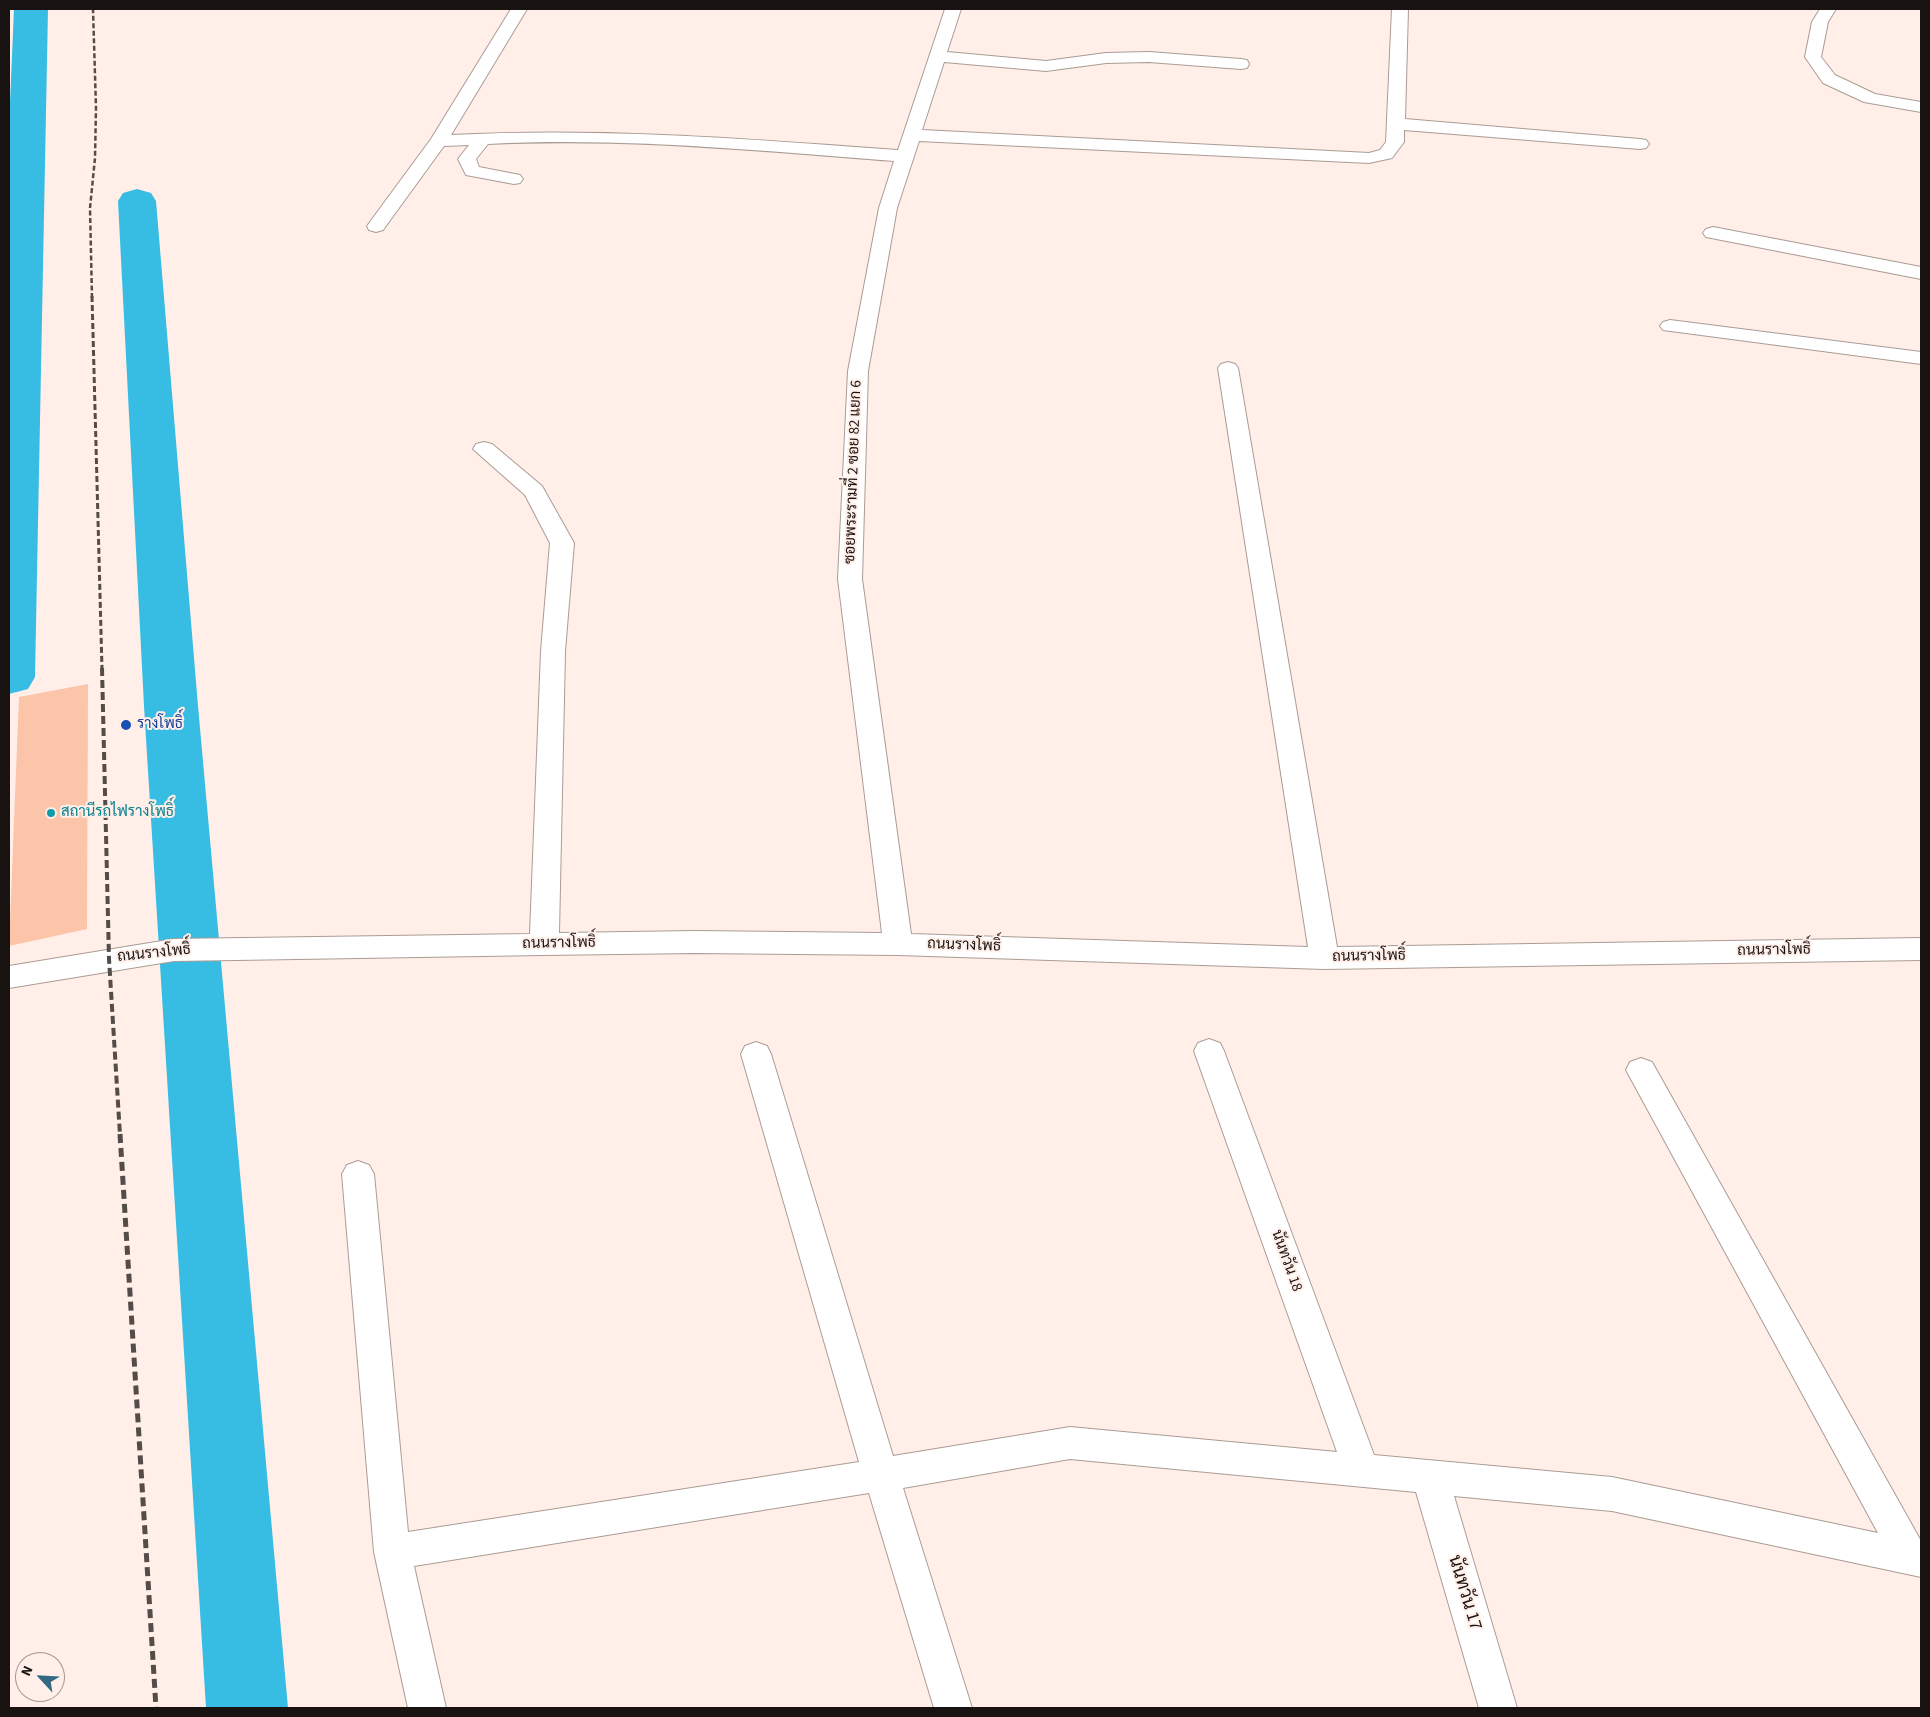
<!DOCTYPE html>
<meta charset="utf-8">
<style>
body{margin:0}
#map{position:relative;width:1930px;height:1717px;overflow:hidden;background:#ffefe8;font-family:"Source Sans 3",sans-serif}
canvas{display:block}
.frame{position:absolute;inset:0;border:10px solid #181311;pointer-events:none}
.north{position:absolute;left:15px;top:1652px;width:50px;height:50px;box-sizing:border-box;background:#ffefe8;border:1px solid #a39792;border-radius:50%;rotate:295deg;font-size:14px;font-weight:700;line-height:20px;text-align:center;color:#181311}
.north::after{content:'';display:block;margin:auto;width:18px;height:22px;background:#326a84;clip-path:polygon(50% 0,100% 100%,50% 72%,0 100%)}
</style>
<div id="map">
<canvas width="1930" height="1717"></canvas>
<div class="frame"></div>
<div class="north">N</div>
</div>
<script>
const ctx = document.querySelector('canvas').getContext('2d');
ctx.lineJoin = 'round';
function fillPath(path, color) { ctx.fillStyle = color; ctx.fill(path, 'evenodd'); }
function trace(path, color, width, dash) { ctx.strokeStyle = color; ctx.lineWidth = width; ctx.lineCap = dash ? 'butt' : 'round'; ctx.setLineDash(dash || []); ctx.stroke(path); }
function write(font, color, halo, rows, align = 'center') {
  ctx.font = font + ' "Source Sans 3",Sarabun,sans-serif'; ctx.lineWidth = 4; ctx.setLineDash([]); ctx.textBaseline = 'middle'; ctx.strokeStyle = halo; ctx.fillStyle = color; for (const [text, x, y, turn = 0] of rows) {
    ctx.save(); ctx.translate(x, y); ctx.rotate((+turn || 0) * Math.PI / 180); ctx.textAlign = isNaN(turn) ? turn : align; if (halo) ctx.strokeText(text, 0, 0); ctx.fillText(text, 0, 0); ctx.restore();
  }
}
const canal = new Path2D(`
 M14 9H48L35 677 28 689 9 694V126Z
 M137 189 151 193 156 201 198 706 288 1708H206L144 706 118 201 123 193Z`);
const building = new Path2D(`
 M88 684 87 929 9 946 19 697Z`);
const minor = new Path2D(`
 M511 9H527L451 135C600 127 749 139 898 150L945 9H961L947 52 1046 61 1106 53 1149 52 1241 59 1247 60 1249 64 1247 68 1241 69 1149 62 1106 63 1046 71 944 62 922 130 1369 153 1380 150 1386 142 1392 9H1408L1405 119 1640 139 1646 140 1649 144 1646 148 1640 149 1404 130V142L1392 158 1369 163 919 141 897 208 868 371 862 579 911 934 1308 947 1218 368 1221 364 1228 362 1235 364 1238 368 1337 947 1921 938V960L1324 969 898 955 695 953 544 955 174 961 9 988V966L174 939 530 934 541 651 550 543 525 495 473 449 476 444 484 442 492 444 542 486 574 543 565 651 559 933 695 931 882 933 838 579 848 371 879 208 894 161C760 151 623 137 488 144L476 159 479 167 520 175 523 179 520 183 514 184 466 175 458 159 469 145 444 146 383 230 376 232 369 230 367 226 431 139Z
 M1820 9H1836L1828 22 1821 57 1835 75 1875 94 1921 102V112L1864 102 1823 83 1805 57 1812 22Z
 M1713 227 1921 267V279L1706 237 1703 233 1706 229Z
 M1670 320 1921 352V364L1663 330 1660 326 1663 322Z
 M1209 1039 1220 1043 1224 1051 1374 1455 1612 1477 1878 1533 1626 1070 1630 1062 1641 1058 1652 1062 1921 1541V1577L1612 1511 1454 1496 1517 1708H1479L1416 1492 1070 1459 903 1488 972 1708H934L869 1493 414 1566 446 1708H408L374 1552 342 1174 347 1165 358 1161 369 1165 374 1174 408 1532 859 1462 741 1054 745 1046 756 1042 767 1046 771 1054 893 1456 1070 1427 1337 1452 1194 1051 1198 1043Z`);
const railFar3 = new Path2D(`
 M92 298 90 208 95 158 96 108 93 9`);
const railFar2 = new Path2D(`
 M92 296 102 669`);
const railFar1 = new Path2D(`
 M102 668 109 959 120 1135`);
const rail = new Path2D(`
 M120 1134 156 1708`);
const markers = [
 [126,725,6,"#1a4fb4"],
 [51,813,5,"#0f9aa8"]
];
const streetNames = [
 ["ซอยพระรามที่ 2 ซอย 82 แยก 6",854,472,-88],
 ["ถนนรางโพธิ์",559,944,-1],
 ["ถนนรางโพธิ์",964,946,2],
 ["ถนนรางโพธิ์",1774,951,-1],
 ["ถนนรางโพธิ์",154,954,-6],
 ["ถนนรางโพธิ์",1369,957,-1],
 ["นันทวัน 18",1286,1261,70]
];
const transitNames = [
 ["รางโพธิ์",137,725]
];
const cultureNames = [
 ["สถานีรถไฟรางโพธิ์",61,813]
];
const nearStreetnames = [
 ["นันทวัน 17",1464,1593,73]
];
fillPath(canal, '#37bce4');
fillPath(building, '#fcc4a9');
trace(minor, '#aa9c95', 2);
fillPath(minor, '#fff');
trace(railFar3, '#544c49', 2.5, [5, 2.5]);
trace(railFar2, '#544c49', 3, [6, 3]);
trace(railFar1, '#544c49', 4, [8, 4]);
trace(rail, '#544c49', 5, [9, 5]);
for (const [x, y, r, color] of markers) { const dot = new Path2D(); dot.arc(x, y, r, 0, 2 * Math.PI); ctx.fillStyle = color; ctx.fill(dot); trace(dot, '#ffefe8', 2); }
write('15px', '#181311', '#ffefe8', streetNames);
write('15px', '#164399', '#ffefe8', transitNames, 'left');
write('15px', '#0d838f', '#ffefe8', cultureNames, 'left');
write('18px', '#181311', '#ffefe8', nearStreetnames);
</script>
